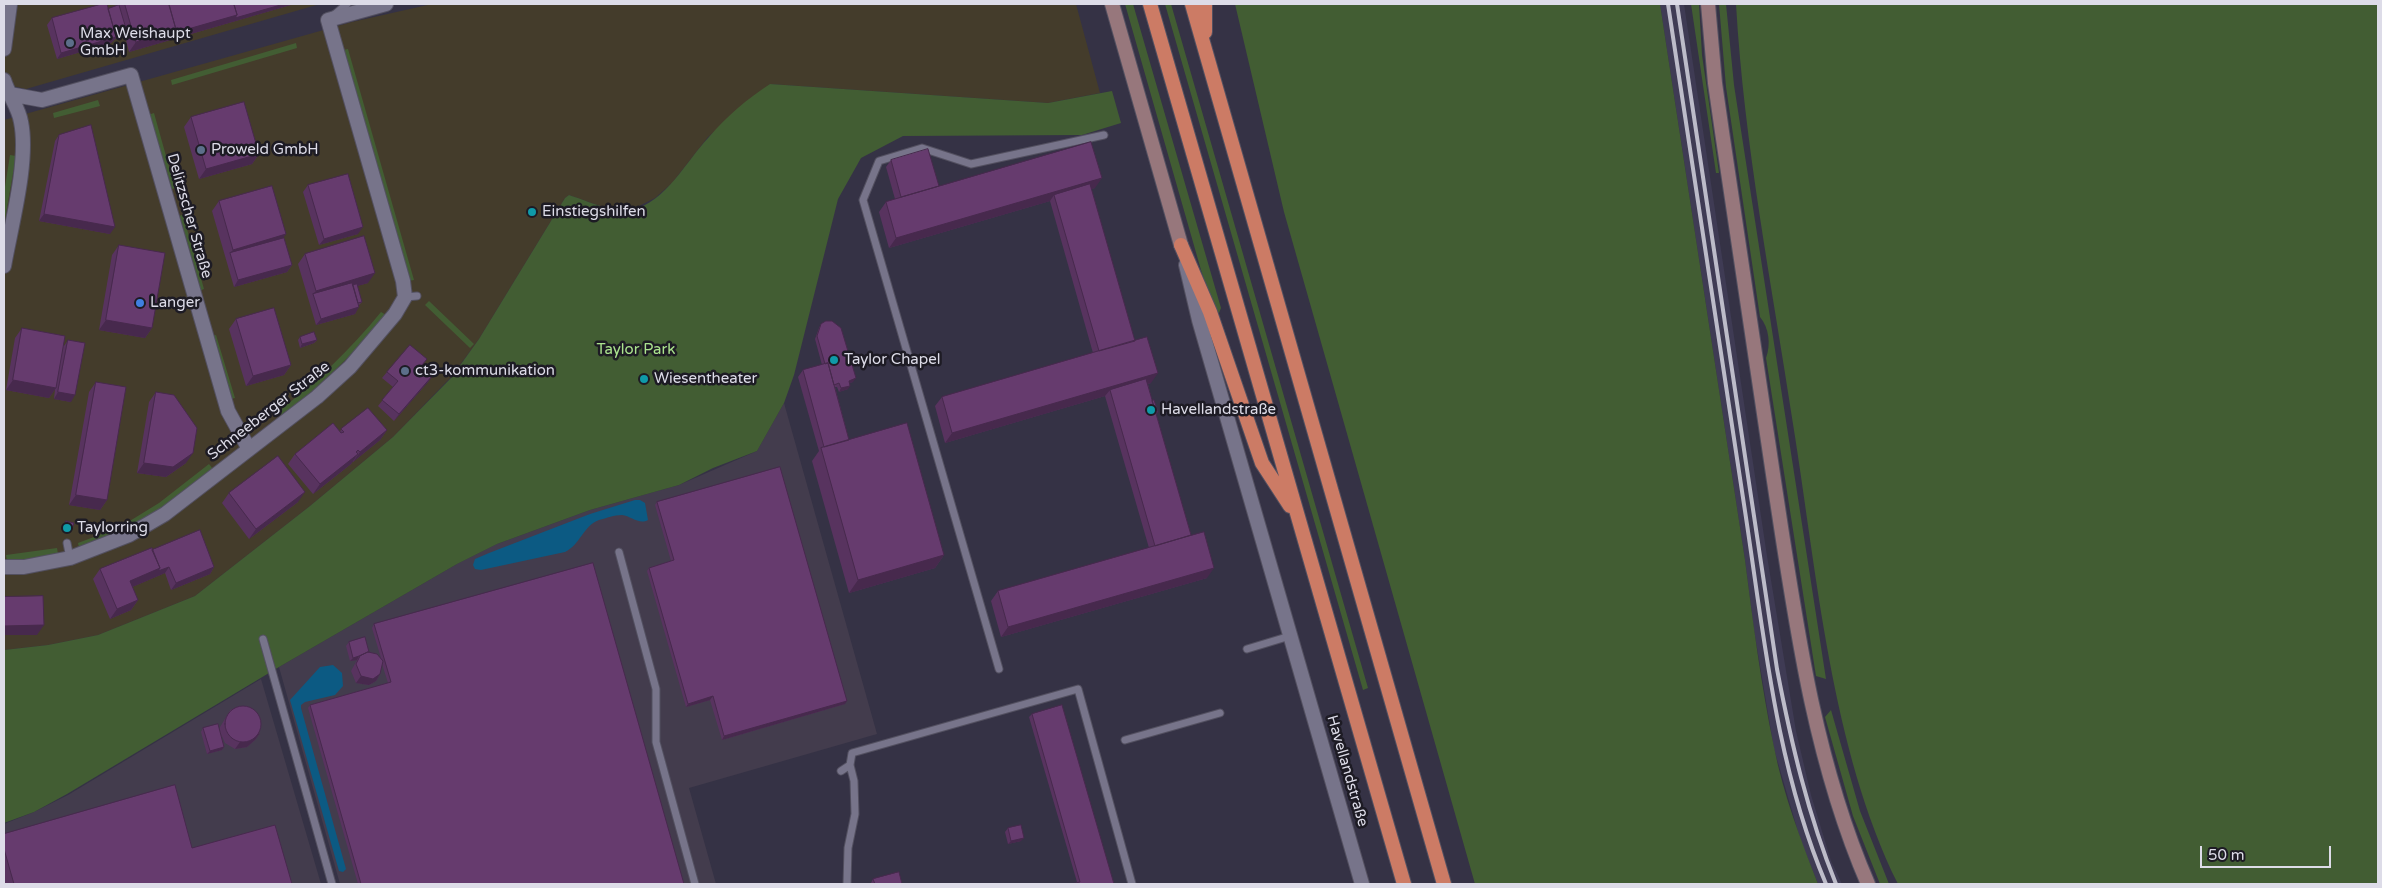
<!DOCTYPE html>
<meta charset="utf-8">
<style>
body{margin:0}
#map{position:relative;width:2382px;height:888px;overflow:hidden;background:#353245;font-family:"Varela Round",sans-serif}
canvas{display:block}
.frame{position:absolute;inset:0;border:5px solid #dddce8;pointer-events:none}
.scale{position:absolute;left:2200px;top:846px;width:131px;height:22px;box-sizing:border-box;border:2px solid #dddce8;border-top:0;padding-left:6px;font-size:15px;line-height:18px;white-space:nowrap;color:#dddce8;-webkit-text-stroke:4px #1d1b24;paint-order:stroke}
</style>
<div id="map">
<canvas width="2382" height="888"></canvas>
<div class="frame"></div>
<div class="scale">50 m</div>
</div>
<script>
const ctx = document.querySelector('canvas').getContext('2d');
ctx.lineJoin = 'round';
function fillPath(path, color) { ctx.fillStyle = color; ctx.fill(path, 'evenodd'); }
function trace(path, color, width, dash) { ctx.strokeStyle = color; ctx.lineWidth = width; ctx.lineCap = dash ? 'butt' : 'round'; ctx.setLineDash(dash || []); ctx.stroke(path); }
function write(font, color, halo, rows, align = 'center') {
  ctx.font = font + ' "Varela Round",sans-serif'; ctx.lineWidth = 5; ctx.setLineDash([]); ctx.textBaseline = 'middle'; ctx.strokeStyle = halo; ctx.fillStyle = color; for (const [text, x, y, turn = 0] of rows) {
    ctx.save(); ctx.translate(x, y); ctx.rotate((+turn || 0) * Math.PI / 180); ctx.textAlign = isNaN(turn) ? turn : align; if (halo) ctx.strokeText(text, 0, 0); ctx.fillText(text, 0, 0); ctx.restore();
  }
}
const commercial = new Path2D(`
 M4 4H320L26 89 4 84Z
 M432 4H1076L1100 93 1048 103 770 84 708 137 672 183 655 198 631 210 606 208 569 195 565 198 479 339 451 377 393 437 310 506 195 596 98 635 48 645 4 650V120L352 22Z`);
const industrial = new Path2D(`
 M784 403 877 734 689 788 716 884H340L279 667 457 564 497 544 590 510 679 485 757 451Z
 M261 679 321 884H4V824L34 812 68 795Z`);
const built = new Path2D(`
 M1660 4H1684L1767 556 1796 731 1811 795 1831 861 1842 884H1818L1801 842 1774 749 1754 630 1745 560Z`);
const green = new Path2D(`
 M1125 4H1133L1221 308 1219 313 1215 312 1201 270Z
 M1165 4H1171L1368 688 1363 690Z
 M1235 4H1660L1745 560C1753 622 1761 685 1774 747 1783 794 1801 840 1818 884H1475L1284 212Z
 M1691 4H1699L1702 55 1719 173H1716Z
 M1719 4H1726L1734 85 1826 679 1816 676 1766 358C1771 344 1769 328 1760 317L1726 87Z
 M1736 4H2378V884H1898C1831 749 1817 573 1793 424 1772 285 1744 145 1736 4Z
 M296 43 297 48 172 85 171 80Z
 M348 49 414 280 409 281 343 50Z
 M770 84 1048 103 1112 91 1121 123 1082 135 903 136 861 158 838 199 794 375 784 403 757 451 713 468 679 485 590 510 497 544 457 564 279 667 67 794 34 812 4 823V650L48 645 98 635 195 596 310 506 393 437 451 378 479 339 565 198 569 195C585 200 615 214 632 210 666 202 687 160 709 137 727 116 747 99 770 84Z
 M98 100 100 106 54 118 53 113Z
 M154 113 175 188 170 190 148 115Z
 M10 155 16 156 4 225V193Z
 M183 215 204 289 199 291 177 216Z
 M429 301 474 344 470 348 425 305Z
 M381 312 386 315C355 353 320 386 282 416L278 412C316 382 351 349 381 312Z
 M216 335 235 398 231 399 212 336Z
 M209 464 213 469 163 507 123 531 79 548 78 543 120 527 159 503Z
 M57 548 58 554 36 558 7 561 6 555Z
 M1831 710 1860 811 1889 884H1880L1853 816 1825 717Z`);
const water = new Path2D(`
 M635 500H640L645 503 648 520C639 525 631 516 622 515 614 515 607 518 599 520 583 526 580 545 565 552L481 570 475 569 473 565 475 559 489 553 590 514Z
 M333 665 342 673 343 686 335 695 305 702 301 705V708L346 869 343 872 339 871 290 700 320 667Z`);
const service = new Path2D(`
 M334 15 347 4
 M405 297 417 296
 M67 543 70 558
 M619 552 656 689V742L695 884
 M263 639 332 884
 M1247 649 1290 636
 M999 669 863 200 879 161 922 148 971 164 1104 135
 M1125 740 1220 713
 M841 771 850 765 852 753 1078 689 1132 884
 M847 884 848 848 855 814 854 781 850 765`);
const minor = new Path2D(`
 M4 49 10 4
 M4 80C8 94 19 108 21 122 29 161 11 226 4 266
 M4 93 42 100 131 75 228 411 249 449
 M1186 265 1199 320 1362 884
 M4 567H24L70 558 129 535 165 514 317 397 350 367 395 314 405 297 403 281 328 20 386 4`);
const secondary = new Path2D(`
 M1112 4 1181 245
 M1708 4 1715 83C1734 216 1754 349 1774 481 1795 618 1813 757 1868 884`);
const trunk = new Path2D(`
 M1150 4 1404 884
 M1192 4 1444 884
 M1205 4V32
 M1181 245 1210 312 1262 463 1290 506`);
const rail = new Path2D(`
 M1668 4C1693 173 1719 342 1745 511 1764 636 1776 766 1826 884
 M1677 4 1777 669C1791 742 1808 815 1836 884`);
const wall = new Path2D(`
 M115 4H294L129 52 125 36 115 39 111 43 57 59 47 25 52 18 108 9 116 6Z
 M191 117 259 154 252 164 199 179 184 127Z
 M59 135 110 234 39 221 55 141Z
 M891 160 939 186 1095 188 1091 189 1135 341 1151 383 1148 384 1152 401 1158 412 1156 414 1191 535 1207 578 1001 637 991 601 998 591 1149 548 1105 396 945 443 935 406 942 397 1093 353 1050 201 889 248 879 212 886 202 895 199 886 167Z
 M308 185 358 234 319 245 303 192Z
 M219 201 292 265 287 272 234 287 212 211Z
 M119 245 152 328 145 338 99 330 112 255Z
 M305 254 368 283 357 286 362 302 359 305 355 314 316 325 298 264Z
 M236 319 291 365 284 375 246 386 229 329Z
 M821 324 853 382 849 383 848 389 839 392 837 387H835L849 440 944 555 935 568 849 593 812 461 819 451 798 377 803 370 822 365 815 339 819 328Z
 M22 328 64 346 68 340 71 402 54 399 55 389 49 398 6 390 15 338Z
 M300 337 317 340 314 343 300 348 298 340Z
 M427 359 422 365 433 375 428 382 394 421 378 406 393 387 382 378 387 372Z
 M96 382 107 500 100 510 69 505 89 392Z
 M156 392 186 463 166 477 137 473 149 402Z
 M341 429 387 430 380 440 353 462V461L351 464 313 494 288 464 295 454 340 432Z
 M229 493 298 502 249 539 222 503Z
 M657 502 845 704 722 740 710 700 686 707 647 571 649 568 671 561 655 505Z
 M66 521 70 532 63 530 64 525Z
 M152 550 214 567 210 574 171 590 165 573 132 587 138 600 131 610 110 619 93 579 100 569Z
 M374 624 684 884H358L308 708 310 705 388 683 382 664 380 674 376 681 369 685 356 683 351 671 357 660 350 661 346 646 349 642 381 658 372 628Z
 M231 709 260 733 255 740 247 747 235 749 225 743 221 734 224 747 222 750 207 754 201 732 203 728 220 732V727Z
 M1032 714 1114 884 1077 882 1029 717Z
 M1008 828 1021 841 1008 844 1005 832Z
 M4 834 192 848 292 884H4Z
 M873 879 902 884H871V883Z`);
const shadedWall = new Path2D(`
 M284 4H294L129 52 136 42 176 30 237 15Z
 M127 32 125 36 115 39 111 43 57 59 61 53Z
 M259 154 252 164 199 179 206 169Z
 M1102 178 1095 188 1055 200 1054 195 1050 201 889 248 896 238Z
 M44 214 115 227 110 234 39 221Z
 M363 227 358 234 319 245 324 239Z
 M286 234 279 244 230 253 233 250Z
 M292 265 287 272 234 287 238 280Z
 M375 273 368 283 351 288 313 294 316 291Z
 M359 307 355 314 316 325 321 319Z
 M106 320 152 328 145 338 99 330Z
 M317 340 314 343 300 348 302 344Z
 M291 365 284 375 246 386 253 376Z
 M1158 373 1151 383 1111 394 1110 390 1105 396 945 443 952 433Z
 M433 375 428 382 394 421 399 414Z
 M856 378 853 382 846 384 849 381Z
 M13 380 56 388 49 398 6 390Z
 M850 386 848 389 839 392 841 388Z
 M58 392 75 395 71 402 54 399Z
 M387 430 380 440 353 462 360 452Z
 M358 450 352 459 358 454 351 464 313 494 320 484Z
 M193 453 186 463 166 477 137 473 144 463Z
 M305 492 298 502 249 539 256 529Z
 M76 495 107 500 100 510 69 505Z
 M65 527 72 528 70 532 63 530Z
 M944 555 935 568 849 593 858 580Z
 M169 567 165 573 123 591 130 581 160 568Z
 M214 567 210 574 171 590 176 583Z
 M1214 568 1207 578 1001 637 1008 627Z
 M138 600 131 610 110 619 117 609Z
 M44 625 37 635H4V626Z
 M359 656 357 660 350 661 353 658Z
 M380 674 376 681 369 685 356 683 361 676Z
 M713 696 710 700 686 707 688 704Z
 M847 701 845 704 722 740 724 736Z
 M260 733 255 740 247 747 235 749 240 742Z
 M224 747 222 750 207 754 210 751Z
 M1024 838 1021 841 1008 844 1011 841Z`);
const building = new Path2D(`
 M102 4H107L116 37 61 53 52 18Z
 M125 4H169L176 30 136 42Z
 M169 4H234L237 15 174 33 176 30Z
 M234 4H284L235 18 237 15Z
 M119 5 127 32 116 36 108 9Z
 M244 102 259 154 206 169 191 117Z
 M91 125 115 227 44 214 59 135Z
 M1091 142 1102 178 896 238 886 202Z
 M928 149 939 186 901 197 891 160Z
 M348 174 363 227 324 239 308 185Z
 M1090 184 1135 341 1099 351 1054 195Z
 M272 186 286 234 233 250 219 201Z
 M364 236 375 273 316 291 305 254Z
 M284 238 292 265 238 280 230 253Z
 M119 245 165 253 152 328 106 320Z
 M352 283 359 307 321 319 313 294Z
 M357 284 362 302 358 303 353 285Z
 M274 308 291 365 253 376 236 319Z
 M826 321H832L841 328 856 378 849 381 850 386 841 388 839 383 834 385 828 363 825 364 817 336 821 324Z
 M22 328 65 336 56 388 13 380Z
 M314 332 317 340 302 344 300 337Z
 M1147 337 1158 373 952 433 942 397Z
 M68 340 85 343 75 395 58 392Z
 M410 345 427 359 422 365 433 375 399 414 382 400 398 381 387 372Z
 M828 363 849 440 824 447 803 370Z
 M1146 379 1191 535 1155 546 1110 390Z
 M96 382 126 387 107 500 76 495Z
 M156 392 174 395 197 428 193 453 173 467 144 463Z
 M1154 400 1158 412 1156 413 1152 401Z
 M368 408 387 430 360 452 358 450 356 452 358 454 320 484 295 454 333 423 341 433 344 432 341 429Z
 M907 423 944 555 858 580 821 448Z
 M278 456 305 492 256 529 229 493Z
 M780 467 847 701 724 736 713 696 688 704 649 568 674 560 657 502Z
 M66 521 74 523 72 528 65 527Z
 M200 530 214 567 176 583 169 567 158 571 160 568 152 550Z
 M1204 532 1214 568 1008 627 998 591Z
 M152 548 160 568 130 581 138 600 117 609 100 569Z
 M593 563 684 884H361L310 705 391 682 374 624Z
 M43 596 44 625 4 626V597Z
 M365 637 369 652H368L359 656 353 658 349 642Z
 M368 652 377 654 383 661 380 674 373 679 361 676 356 664 360 656Z
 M1062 705 1114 884H1071L1080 882 1032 714Z
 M225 724a18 18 0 1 1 36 0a18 18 0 1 1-36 0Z
 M218 724 224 747 210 751 203 728Z
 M175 785 192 848 275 825 292 884H14L4 849V834Z
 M1021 825 1024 838 1011 841 1008 828Z
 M899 872 902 884H875L873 879Z`);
const markers = [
 [70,43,5,"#5c6f8a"],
 [201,150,5,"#5c6f8a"],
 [532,212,5,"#0f9aa8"],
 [140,303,5,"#3f7fe0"],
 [834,360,5,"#0f9aa8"],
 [405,371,5,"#5c6f8a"],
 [644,379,5,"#0f9aa8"],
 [1151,410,5,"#0f9aa8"],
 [67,528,5,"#0f9aa8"]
];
const poiNames = [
 ["Max Weishaupt",80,34],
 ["GmbH",80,51],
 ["Proweld GmbH",211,150],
 ["Einstiegshilfen",542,212],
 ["Langer",150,303],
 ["Taylor Chapel",844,360],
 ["ct3-kommunikation",415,371],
 ["Wiesentheater",654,379],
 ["Havellandstraße",1161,410],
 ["Taylorring",77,528]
];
const streetNames = [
 ["Delitzscher Straße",189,216,74],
 ["Schneeberger Straße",269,411,-38],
 ["Havellandstraße",1347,771,74]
];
const parkNames = [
 ["Taylor Park",636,350]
];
fillPath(commercial, '#443c2b');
fillPath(industrial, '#433c4d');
fillPath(built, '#3f3b54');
fillPath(green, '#425d33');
fillPath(water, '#0c5a83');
trace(service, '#535060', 9);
trace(minor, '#535060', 16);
trace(secondary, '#535060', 16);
trace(trunk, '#535060', 16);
trace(service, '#77748a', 7);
trace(minor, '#77748a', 14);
trace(secondary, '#97777c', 14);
trace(trunk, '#cc7b65', 14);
trace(rail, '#bdbcc9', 4);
fillPath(wall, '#58335f');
fillPath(shadedWall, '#47294d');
fillPath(building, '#663b6e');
trace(building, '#47294d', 1);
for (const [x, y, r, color] of markers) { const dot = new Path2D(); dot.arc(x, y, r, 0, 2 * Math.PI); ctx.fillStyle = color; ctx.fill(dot); trace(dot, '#1d1b24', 2); }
write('15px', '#dddce8', '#1d1b24', poiNames, 'left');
write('15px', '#dddce8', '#1d1b24', streetNames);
write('15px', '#abe38e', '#1d1b24', parkNames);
</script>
